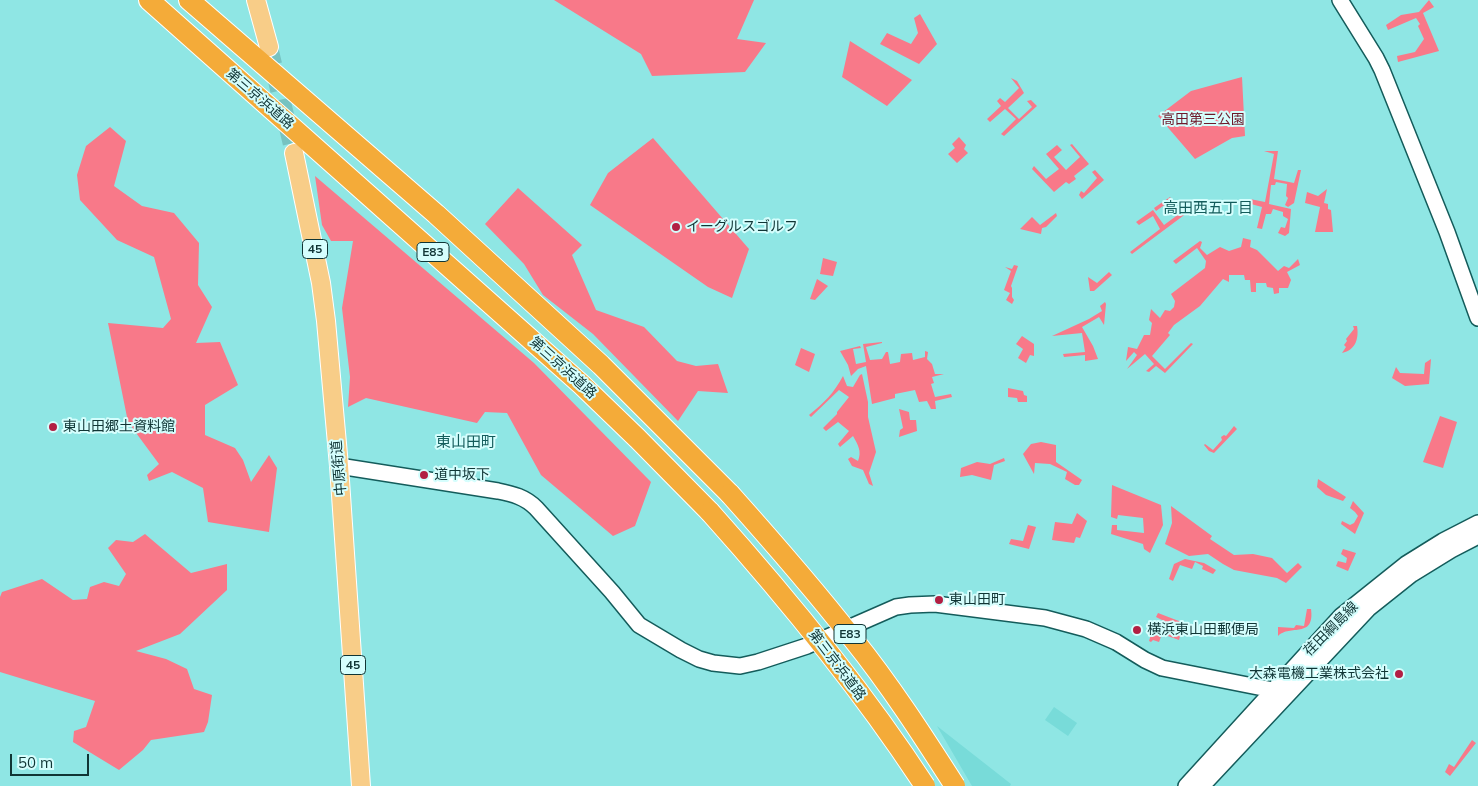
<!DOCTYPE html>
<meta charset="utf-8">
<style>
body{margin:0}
#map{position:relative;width:1478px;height:786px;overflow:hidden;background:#8fe6e4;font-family:Mulish,sans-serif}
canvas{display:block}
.scale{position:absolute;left:10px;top:754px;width:79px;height:22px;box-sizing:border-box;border:2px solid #103535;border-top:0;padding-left:6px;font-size:15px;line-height:18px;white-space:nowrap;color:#103535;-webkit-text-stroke:4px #d5fefd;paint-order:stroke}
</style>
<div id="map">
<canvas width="1478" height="786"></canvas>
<div class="scale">50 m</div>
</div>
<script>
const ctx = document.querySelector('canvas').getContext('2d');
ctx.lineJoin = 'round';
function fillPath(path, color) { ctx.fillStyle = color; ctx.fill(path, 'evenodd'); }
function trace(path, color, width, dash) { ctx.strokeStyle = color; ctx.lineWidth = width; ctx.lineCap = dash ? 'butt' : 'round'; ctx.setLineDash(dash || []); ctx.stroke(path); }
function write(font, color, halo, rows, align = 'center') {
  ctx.font = font + ' Mulish,"Noto Sans JP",sans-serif'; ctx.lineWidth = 4; ctx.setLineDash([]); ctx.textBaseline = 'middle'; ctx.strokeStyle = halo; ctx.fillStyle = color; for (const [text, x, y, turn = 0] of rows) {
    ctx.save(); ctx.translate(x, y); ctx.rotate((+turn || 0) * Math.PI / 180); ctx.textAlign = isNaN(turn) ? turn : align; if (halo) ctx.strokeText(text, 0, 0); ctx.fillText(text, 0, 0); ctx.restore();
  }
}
const built = new Path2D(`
 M1054 707 1077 723 1068 736 1045 720Z
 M937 726 1011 784 1010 786H972Z`);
const green = new Path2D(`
 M554 0H754L737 39 766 43 745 72 652 76 641 54Z
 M1429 0 1434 7 1423 13 1439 51 1398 62 1397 56 1415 52 1424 39 1418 26 1420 24 1416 18 1388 30 1386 25 1401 15 1419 12Z
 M920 14 937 44 919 64 880 44 887 33 911 44 918 33 914 18Z
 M850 41 912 80 887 106 842 77Z
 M1242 77 1245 136 1232 138 1195 159 1158 116 1191 91Z
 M1011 78 1017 81 1024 93 1008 108 1019 119 1032 107 1027 101 1031 100 1037 106 1004 136 1001 134 1016 119 1005 109 990 122 987 119 1001 106 997 101 1000 98 1005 102 1019 88Z
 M110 127 126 141 114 186 142 206 174 213 199 243 198 285 212 307 196 343 220 342 238 385 205 405V435L235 448 243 460 251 482 269 455 277 468 269 532 208 522 203 488 172 472 149 481 147 475 159 464 128 422 108 323 163 328 171 319 154 257 117 240 80 200 77 175 86 146Z
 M959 137 966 145 964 149 968 153 957 163 948 154 955 148 952 144Z
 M653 138 749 249 732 298 708 287 590 205 608 173Z
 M1072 144 1089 164 1074 176 1076 179 1069 184 1066 182 1054 192 1032 169 1034 166 1046 179 1059 169 1046 154 1057 145 1062 150 1054 157 1066 170 1080 157 1070 145Z
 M1264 151H1278L1274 179 1294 183 1298 170H1301L1294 203 1288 207 1285 205 1288 198 1286 196 1287 184 1276 182 1275 185H1271L1269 204 1291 209 1289 233 1285 236 1278 233 1281 227 1285 228 1288 219 1283 216V212L1273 209 1271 214H1266L1262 229 1257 228 1262 207 1251 204 1250 208H1248L1246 213 1244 212 1250 199 1265 202 1274 154Z
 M1095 170 1104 180 1082 199 1079 195 1081 191 1084 193 1097 178 1092 172Z
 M315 176 534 363 651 482 635 526 613 536 541 475 507 413 485 412 477 423 366 398 348 407 350 377 342 308 353 241H331L322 225Z
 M518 188 582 245 572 255 596 310 644 327 677 361 696 366 718 364 728 393 698 391 678 421 593 334 543 295 524 264 485 224Z
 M1327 189 1324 203 1328 204V209L1331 210 1333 232H1315L1320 207 1305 203 1307 192 1318 196Z
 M1170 197 1180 212 1193 205 1195 207 1132 254 1130 252 1160 229 1153 216 1139 225 1136 222 1153 210 1164 225 1179 214 1170 201 1156 211 1154 208Z
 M1056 213 1057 216 1046 227 1042 228 1041 234 1020 229 1032 217 1040 225Z
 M1243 238 1251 240 1250 247 1257 250 1278 271 1284 266 1289 268 1298 259 1300 265 1287 272 1291 280 1288 288H1279V293L1274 294 1273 288 1267 287 1266 283H1256V292H1251L1250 280H1245L1244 275H1229V282L1223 279 1200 306 1174 325 1168 333 1170 335 1152 356 1165 369 1191 343 1193 344 1165 373 1156 366 1149 372 1146 371 1154 364 1145 354 1127 369 1137 355 1134 352 1126 361 1128 347 1137 349 1144 335H1150L1152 323 1149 320 1151 309 1160 318 1165 310 1170 311 1174 307 1175 301 1171 294 1205 268 1206 261 1197 248 1176 264 1173 261 1200 241 1202 242 1200 248 1207 255 1220 247 1229 251 1241 247Z
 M823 258 837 262 833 276 820 274Z
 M1014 265 1018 266 1011 286 1012 288V297L1014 300 1012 304 1006 300 1010 293 1004 290 1011 271 1005 267 1012 269Z
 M1109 272 1112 275 1094 291H1090L1088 277 1097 283Z
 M817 279 828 286 815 300 810 299Z
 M1105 302 1106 304 1104 325 1099 317 1082 327 1093 346 1098 359 1085 361V355L1064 357 1063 354 1085 352 1082 333 1052 336 1089 319 1102 311 1100 306Z
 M1353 326H1357C1359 338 1356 350 1342 353L1346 347 1344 345 1347 341 1346 339 1354 329Z
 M1022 336 1034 344V356L1030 355 1026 363 1018 358 1023 349 1016 344Z
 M882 342V343L866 347 870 360 882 359 886 352H888L890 364 900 362 901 354 912 353 913 360 925 357V351L928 352 927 359 932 364 935 374H944L932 377 934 383 931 384 935 397 951 394 952 397 935 401 936 409H931L927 401 919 402 915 390 895 394V398L872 404 866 366 858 369 851 376 848 365 840 351 860 346 861 348 853 349 856 364 866 362 863 344Z
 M801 348 815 354 809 372 795 365Z
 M1431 359 1429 384 1405 386 1392 378 1396 367 1400 373 1424 374 1425 363Z
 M862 374 868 402V417L876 452 869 473 873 486 869 484 863 470 852 466 848 459 851 457 858 461C862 451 858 445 853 436L840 447 838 444 849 431 838 422 826 431 823 428 837 414V412L849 397 839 390 811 417 809 415C824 403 834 393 843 376L847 386 853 387 860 375Z
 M1008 388 1023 391 1024 395 1027 396V402H1018L1017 398 1008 397Z
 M899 409 909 412 910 420H916L917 431 899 437 900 430 903 428Z
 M1440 416 1457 422 1443 468 1423 462Z
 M1234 426 1237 429 1214 453 1209 451 1204 445 1205 444 1213 450 1222 440 1221 437 1224 435 1226 436Z
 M1041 442 1056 445V462L1082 480 1079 485H1075L1065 479 1067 472 1050 464 1035 463 1034 474 1023 454 1031 444Z
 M1004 458 1005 461 994 465 991 480 972 475 960 477 961 468 977 462 990 464Z
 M1318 479 1346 497 1343 501 1326 495 1317 487Z
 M1112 485 1161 505 1163 525 1150 553 1144 549 1143 544 1111 534 1112 525H1117V530L1144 533 1143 518 1118 515 1117 519 1111 517Z
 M1353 501 1364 513 1355 534 1341 524 1342 521 1350 525 1354 523 1358 516 1355 512 1350 508Z
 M1171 506 1212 536 1210 539 1234 555 1253 554 1272 558 1287 573 1298 563 1302 567 1286 583 1277 578 1234 570 1223 564 1208 554 1189 556 1165 544 1172 523Z
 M1077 513 1087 521 1080 538 1076 537 1074 543 1052 540 1055 522 1072 524Z
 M1028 525 1036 527 1029 549 1009 544 1011 539 1023 541Z
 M145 534 191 573 227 564V590L180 634 136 651 166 659 187 669 194 689 212 695 208 722 204 732 151 740 143 750 119 770 73 742 74 731 86 727 95 701 0 672V597L2 592 42 579 73 600 87 599 90 587 104 582 119 586 126 574 108 548 116 540 133 542Z
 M1343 549 1356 553 1348 571 1336 566 1338 561 1346 563 1347 558 1341 554Z
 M1185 559 1204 563 1216 570 1213 574 1202 569 1203 566 1195 562 1192 569 1180 565 1173 581 1169 579 1174 564Z
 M1307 609H1311C1315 639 1290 624 1278 636V627L1294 628 1296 625 1304 626Z
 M1158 613 1184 623 1179 640 1162 634 1159 642 1153 640 1151 642 1149 641 1153 628 1164 630 1166 622 1156 617Z
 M1472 740 1476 743 1450 776 1445 772 1449 764 1454 767Z`);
const primaryTunnel = new Path2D(`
 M269 47 294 153`);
const secondary = new Path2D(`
 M1340 0 1376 58 1382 70 1447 232 1478 318
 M339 466 498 491C513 494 525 497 536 508L612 592 639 625 681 650 699 659 713 663 740 666 758 662 807 646 896 607 910 605 935 604 1045 618 1086 629 1116 642 1145 660 1162 668 1273 690 1283 699
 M1186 786 1341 616 1406 564 1443 541 1478 523
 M1202 786 1368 609 1412 574 1451 550 1478 536`);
const primary = new Path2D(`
 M256 0 269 47
 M294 153 321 283 326 321 339 466 361 786`);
const highway = new Path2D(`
 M149 0 582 385 638 439 710 512
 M189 0 436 214 601 365 730 494`);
const highwayBridge = new Path2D(`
 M730 494C772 541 814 589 853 639 890 685 923 736 955 786
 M710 512C787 598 861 688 925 786`);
const markers = [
 [676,227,5,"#b21f43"],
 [53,427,5,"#b21f43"],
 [424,475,5,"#b21f43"],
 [939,600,5,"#b21f43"],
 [1137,630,5,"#b21f43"],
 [1399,674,5,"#b21f43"]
];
const shields = [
 [315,249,25],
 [433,252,32],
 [850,634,32],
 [353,665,25]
];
const shieldNames = [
 ["45",315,249],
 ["E83",433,252],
 ["E83",850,634],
 ["45",353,665]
];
const streetNames = [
 ["第三京浜道路",260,99,41],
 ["第三京浜道路",563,368,42],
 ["中原街道",339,468,-95],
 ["荏田綱島線",1331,629,-45],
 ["第三京浜道路",837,665,53]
];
const parkNames = [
 ["高田第三公園",1203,120]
];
const poiNames = [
 ["イーグルスゴルフ",686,227],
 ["東山田郷土資料館",63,427],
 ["道中坂下",434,475],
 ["東山田町",949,600],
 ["横浜東山田郵便局",1147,630],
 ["大森電機工業株式会社",1389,674,"right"]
];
const neighbourhoodNames = [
 ["高田西五丁目",1208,208],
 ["東山田町",466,442]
];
fillPath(built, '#78dbd9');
fillPath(green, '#f87989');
trace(primaryTunnel, '#76c3c1', 18, [18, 9]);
trace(secondary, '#145c5b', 18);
trace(primary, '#fff', 20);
trace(highway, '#fff', 22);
trace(secondary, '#fff', 15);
trace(primary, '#f8cd88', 18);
trace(highway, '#f4ab39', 20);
trace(highwayBridge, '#fff', 22, []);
trace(highwayBridge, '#f4ab39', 20);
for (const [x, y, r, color] of markers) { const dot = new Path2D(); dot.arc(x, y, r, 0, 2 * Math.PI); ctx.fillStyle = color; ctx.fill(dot); trace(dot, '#d5fefd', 2); }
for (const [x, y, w] of shields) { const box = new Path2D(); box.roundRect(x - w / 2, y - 9.5, w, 19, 4); ctx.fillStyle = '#d5fefd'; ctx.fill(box); trace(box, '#103535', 1); }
write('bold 12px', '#103535', null, shieldNames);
write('14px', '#103535', '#d5fefd', streetNames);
write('14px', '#6d192a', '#d5fefd', parkNames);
write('14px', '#103535', '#d5fefd', poiNames, 'left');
write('15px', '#135c5b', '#d5fefd', neighbourhoodNames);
</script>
